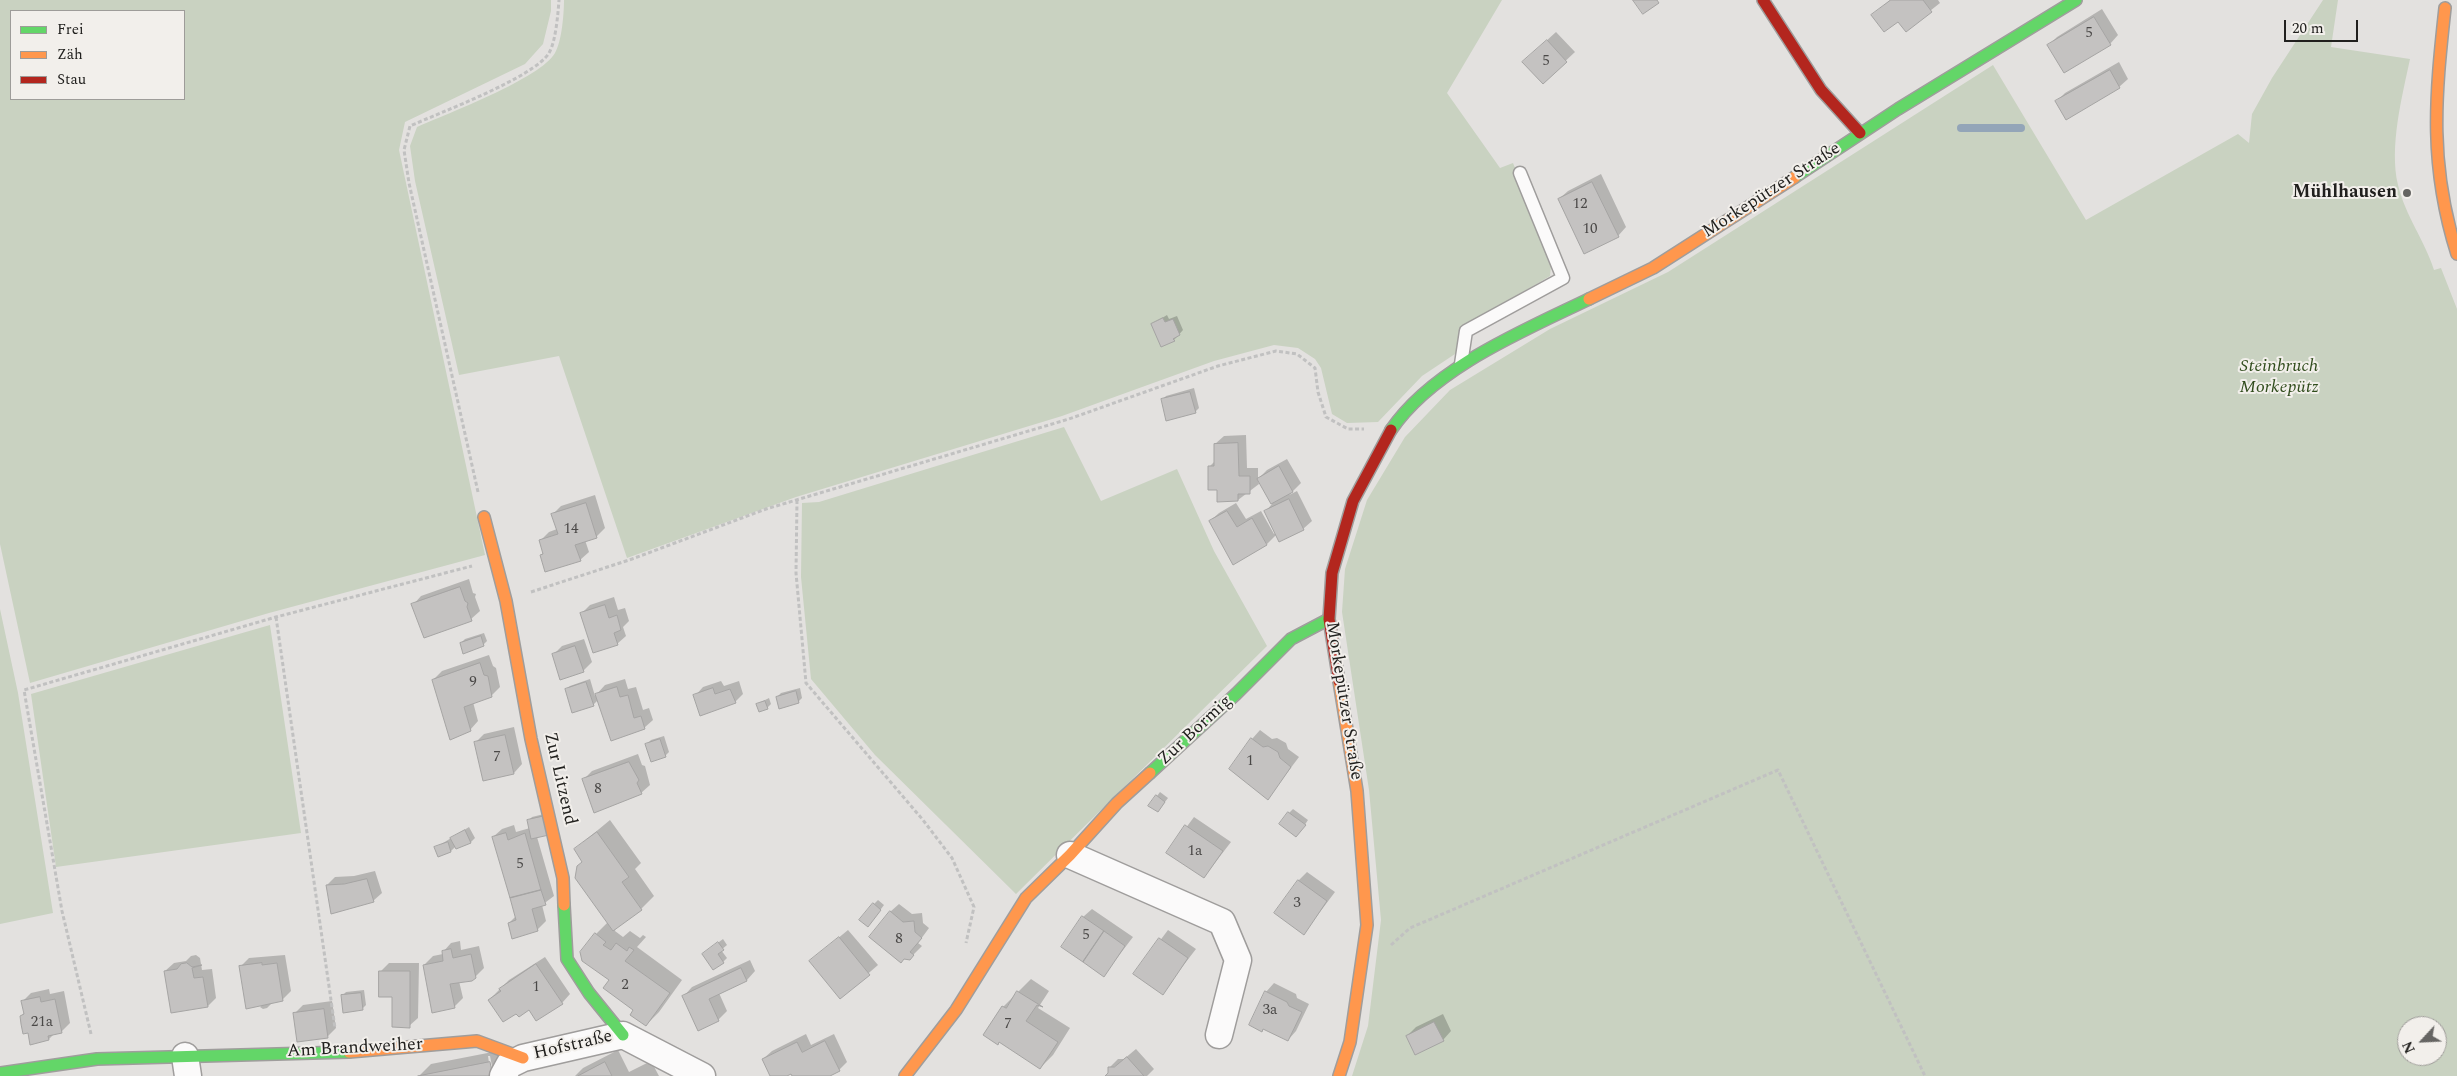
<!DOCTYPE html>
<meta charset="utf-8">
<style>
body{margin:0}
#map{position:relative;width:2457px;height:1076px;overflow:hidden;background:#e3e1df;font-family:Spectral,serif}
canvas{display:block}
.legend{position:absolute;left:10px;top:10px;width:175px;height:90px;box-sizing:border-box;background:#f2efeb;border:1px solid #9e9c99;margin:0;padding:6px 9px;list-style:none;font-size:15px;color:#21201e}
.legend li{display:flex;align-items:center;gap:10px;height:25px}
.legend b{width:25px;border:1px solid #9e9c99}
.north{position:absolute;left:2397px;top:1016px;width:50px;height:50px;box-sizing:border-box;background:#f2efeb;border:1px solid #9e9c99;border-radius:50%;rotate:245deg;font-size:14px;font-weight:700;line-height:20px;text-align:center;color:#21201e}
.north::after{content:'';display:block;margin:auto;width:18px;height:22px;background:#656462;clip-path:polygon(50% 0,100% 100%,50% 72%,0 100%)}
.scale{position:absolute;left:2284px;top:20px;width:74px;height:22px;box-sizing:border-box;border:2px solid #21201e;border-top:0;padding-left:6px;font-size:15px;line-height:18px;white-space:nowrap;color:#21201e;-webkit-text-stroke:4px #f2efeb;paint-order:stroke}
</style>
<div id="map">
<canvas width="2457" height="1076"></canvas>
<ul class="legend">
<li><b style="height:6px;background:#63d668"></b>Frei</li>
<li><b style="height:6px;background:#ff974d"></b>Zäh</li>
<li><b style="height:6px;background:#b3261e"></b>Stau</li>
</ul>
<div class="north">N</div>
<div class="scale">20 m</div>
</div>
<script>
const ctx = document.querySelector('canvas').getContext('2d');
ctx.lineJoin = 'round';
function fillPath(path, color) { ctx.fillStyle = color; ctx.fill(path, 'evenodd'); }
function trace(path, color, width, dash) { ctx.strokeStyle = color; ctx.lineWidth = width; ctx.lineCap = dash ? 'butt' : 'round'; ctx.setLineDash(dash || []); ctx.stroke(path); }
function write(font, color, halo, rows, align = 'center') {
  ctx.font = font + ' Spectral,serif'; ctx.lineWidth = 4; ctx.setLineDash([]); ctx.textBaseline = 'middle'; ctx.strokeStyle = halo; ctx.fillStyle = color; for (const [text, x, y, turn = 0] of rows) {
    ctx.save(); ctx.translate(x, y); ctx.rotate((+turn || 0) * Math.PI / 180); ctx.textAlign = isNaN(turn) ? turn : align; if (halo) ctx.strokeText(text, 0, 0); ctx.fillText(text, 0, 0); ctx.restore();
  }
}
const green = new Path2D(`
 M0 0H551V11L543 44 525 64 405 122 399 150 485 555 269 613 30 683 0 544ZM11 11H184V99H11Z
 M564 0H1502L1447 93 1500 168 1513 163 1549 253 1551 266 1550 276 1464 327 1461 350 1422 376 1378 422 1347 423 1332 414 1321 368 1315 359 1298 348 1274 345 1214 361 1062 416 796 497 627 558 559 356 459 375 415 181 410 146 417 127C447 114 541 78 555 53 562 41 564 13 564 0Z
 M2323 0H2338L2331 47 2410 59C2402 97 2389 147 2398 185 2405 215 2425 241 2434 270L2441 268 2457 309V1076H1352L1368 1026 1381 920 1369 790 1342 612 1345 569 1367 500 1405 437 1450 390 1550 329 1668 272 1993 65 2086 220 2238 134 2249 143 2252 114 2272 78ZM2407 1026H2437V1056H2407Z
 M1064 427 1101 501 1177 469 1214 551 1267 646 1016 894 875 755 811 679 801 577 802 503 819 502Z
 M0 609 18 693 53 913 0 924Z
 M270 625 301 833 56 867 31 694Z`);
const shadow = new Path2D(`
 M1890 0H1938L1940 3 1906 30 1898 20 1873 15Z
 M2102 9 2118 35 2110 44 2049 45 2057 37Z
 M1556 32 1575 52 1543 82 1533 53Z
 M2119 62 2128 79 2119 87 2057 101 2065 93Z
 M1601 174 1626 227 1618 236 1559 199 1568 191Z
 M1167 315 1169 319 1177 316 1183 330 1174 340 1152 324Z
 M1194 388 1199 408 1195 412 1162 400 1166 396Z
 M1246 435 1247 468H1258V479L1267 470 1287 459 1301 483 1289 495 1297 491 1312 521 1303 529 1277 534 1267 544 1210 521 1219 513 1236 503 1246 519 1261 511 1274 534 1276 533 1266 511 1272 504 1258 479 1259 484 1238 500 1218 489 1209 467 1215 461V444L1224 436Z
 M595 495 605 528 596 537 585 540 589 552 580 560 541 555 544 552 541 540 549 532 557 529 553 514 561 506Z
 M469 579 473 593 476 594 475 597 480 611 471 619 413 605 421 596Z
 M614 597 618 610 625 608 629 621 623 627 626 636 617 644 582 613 590 605Z
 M484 633 487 641 483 645 461 643 465 639Z
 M584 639 592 662 583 671 553 655 562 646Z
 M489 655 493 666 496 668 500 687 491 696 473 702 478 721 470 730 433 680 442 671Z
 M590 679 595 696 605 685 625 679 628 689 636 687 643 710 649 708 653 720 644 728 598 700 592 706 566 690 570 686Z
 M721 681 724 686 739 681 743 694 735 702 695 696 703 687Z
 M800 688 802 698 798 702 777 697 781 693Z
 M769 698 771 704 767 708 757 704Z
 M514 727 522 764 514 773 476 742 484 734Z
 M1260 730 1272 739 1277 738 1286 743 1288 749 1299 757 1268 798 1252 739Z
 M664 736 669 752 665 756 647 744 651 740Z
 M638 754 642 765 645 766 650 785 641 793 583 780 592 771Z
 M1160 792 1168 798 1158 811 1157 796Z
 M1293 809 1308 820 1300 832 1289 813Z
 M548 813 537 837 554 896 542 905 546 921 537 930 509 923 516 916 493 837 502 829 514 825 516 832 530 828 528 821 532 817Z
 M1194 817 1231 842 1204 877 1168 852Z
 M610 820 641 863 635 869 654 896 641 909 616 927 615 931 623 937 630 931 640 938 643 935 646 937 637 947 682 980 659 1012 646 1025 611 980 596 934 608 922 583 861 575 849Z
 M469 827 475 838 471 842 457 847 456 846 451 851 435 848Z
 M375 871 382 893 373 901 327 885 335 877 354 876Z
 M1307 872 1335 892 1304 933 1298 881Z
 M878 900 884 905 872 921 874 904Z
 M899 904 912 914 922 913 923 923 929 928 918 943 922 946 909 959 890 912Z
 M1092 909 1133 937 1104 975 1083 917Z
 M848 930 878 965 841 997 820 953Z
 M1168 930 1196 949 1162 993 1135 974Z
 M723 939 727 945 721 950 727 958 723 962 703 954Z
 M460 941 461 950 479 946 484 968 475 977 459 981 463 998 454 1007 424 965 433 956 443 954V952L451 943Z
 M196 955 200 958 202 970 212 969 216 998 208 1006 165 971 174 963 186 961 191 956Z
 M285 955 291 991 282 1000 273 1002 267 1008 263 1009 260 1007 263 1004 240 967 249 958Z
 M545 957 570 994 562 1003 516 1012 489 1000 509 980Z
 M750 960 755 971 747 980 719 993 727 1011 718 1020 684 996 692 987Z
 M389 963H419L418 1018 409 1026 380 972Z
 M1031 979 1049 991 1038 1008 1070 1028 1053 1055 1040 1068 1000 1041 1003 1007Z
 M1274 983 1296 994 1297 998 1309 1004 1296 1031 1288 1040 1264 1028 1262 1030 1266 992Z
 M49 989 50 994 64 991 70 1023 61 1032 54 1034 49 1039 29 1032 21 1016 25 1012 23 1001 31 993Z
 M364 990 366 1005 362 1009 342 996 346 992Z
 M332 1001 336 1028 327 1037 294 1014 303 1005Z
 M1443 1014 1451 1031 1443 1040 1407 1036 1416 1027Z
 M806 1034 811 1045 834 1034 847 1062 839 1070 827 1076H794L792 1072 784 1076H772L763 1059 772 1051Z
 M1136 1049 1154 1069 1147 1076H1105L1109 1073V1068L1118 1059H1124Z
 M503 1050 494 1076 490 1056H488L491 1076H419L431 1064Z
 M618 1050 629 1072 651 1061 659 1076H575L583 1068Z`);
const stream = new Path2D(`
 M1961 128H2021`);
const building = new Path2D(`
 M1633 0H1657L1659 3 1643 14Z
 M1891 0H1923L1932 12 1906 32 1898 22 1884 32 1871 15Z
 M2094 17 2111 45 2064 73 2047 45Z
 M1547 40 1567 62 1543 84 1522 62Z
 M2110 70 2120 88 2066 120 2055 101Z
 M1592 182 1619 237 1584 254 1558 199Z
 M1163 318 1165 322 1173 319 1180 335 1173 339 1175 341 1161 347 1151 324Z
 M1190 392 1196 413 1166 421 1161 399Z
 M1238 443 1239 476H1250V494H1238V501L1217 502V490H1208V466H1214V444Z
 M1279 466 1293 492 1271 504 1257 479Z
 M1289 499 1304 530 1279 542 1264 511Z
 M586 503 597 538 575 545 581 561 545 572 540 555 543 554 539 540 558 534 551 514Z
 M1227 511 1237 527 1252 518 1267 545 1233 565 1209 521Z
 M460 587 465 601 468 603 467 607 472 621 424 638 411 604Z
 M605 605 609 618 617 615 621 630 614 633 618 645 593 653 580 613Z
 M481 636 484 646 463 654 460 643Z
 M575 646 584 672 560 680 552 654Z
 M480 663 484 675 488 676 492 697 464 707 471 731 450 740 432 680Z
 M586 682 594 706 572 713 565 689Z
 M617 687 620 697 628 695 634 718 641 716 645 729 611 741 595 694Z
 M713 688 715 694 730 689 736 703 700 716 693 695Z
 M796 691 799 703 779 709 776 697Z
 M765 701 768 709 759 712 756 704Z
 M505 735 514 774 483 781 474 742Z
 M1251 738 1263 747 1268 746 1278 752 1280 758 1291 767 1268 800 1229 769Z
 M660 739 666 757 651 762 645 744Z
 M629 762 639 780 637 783 642 794 594 813 582 779Z
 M1156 795 1165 802 1158 812 1148 806Z
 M1288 812 1306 825 1296 837 1279 824Z
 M545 816 549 835 531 839 527 820Z
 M1185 825 1223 851 1204 878 1166 853Z
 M465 830 471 843 456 849 450 838Z
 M597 832 629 877 622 882 642 910 613 931 575 878 577 866 582 862 574 849Z
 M506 833 508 840 525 833 541 890 510 898 492 837Z
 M448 842 451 852 438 857 434 847Z
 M367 879 374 902 331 914 326 885 344 884Z
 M1298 880 1327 901 1304 935 1274 913Z
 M541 890 546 905 532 909 538 931 512 939 508 923 516 920 510 898Z
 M873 903 881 910 868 927 859 920Z
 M890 911 903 922 914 921 915 932 922 938 910 952 914 955 910 960 904 959 901 963 869 937Z
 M1082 916 1104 931 1083 962 1061 947Z
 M1104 931 1125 946 1104 977 1083 962Z
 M595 933 606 942 603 945 611 950 616 943 627 951 629 947 634 950 625 961 670 993 646 1026 630 1015 633 1010 603 988 609 980 582 961 580 952Z
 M839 937 870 975 840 999 809 961Z
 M1159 938 1188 958 1163 995 1133 974Z
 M718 942 724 950 718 954 724 963 713 970 702 954Z
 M451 949 453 958 471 954 476 978 472 981 450 984 455 1008 432 1013 423 965 443 961 442 951Z
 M187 963 192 967 202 965 192 968 194 978 203 977 208 1007 171 1013 164 971 177 969 181 964Z
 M262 963V965L277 963 283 1001 246 1009 239 966Z
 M536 964 563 1004 536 1021 529 1010 519 1017 516 1014 503 1022 488 1000 501 991 499 989Z
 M741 968 747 981 709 999 719 1021 698 1031 682 996Z
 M379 971H410V1028L392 1027V997H379Z
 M1017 991 1043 1007 1037 1005 1026 1021 1058 1042 1040 1069 999 1042 998 1045 983 1035 1002 1006 1006 1008Z
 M1265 991 1287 1002 1289 1006 1302 1012 1288 1041 1263 1029 1262 1032 1249 1025Z
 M361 993 363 1010 343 1013 341 995Z
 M40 997 41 1002 55 999 62 1033 48 1036 49 1040 30 1045 28 1033 23 1034 21 1024 20 1016 24 1014 21 1001Z
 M324 1009 328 1038 297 1042 293 1013Z
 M1434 1022 1444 1041 1415 1055 1406 1036Z
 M825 1041 840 1071 830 1076H792L791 1074 787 1076H770L762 1059 797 1042 802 1052Z
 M1127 1057 1144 1076H1105L1108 1073V1067H1114Z
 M490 1062 493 1076H418Z
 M605 1062 612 1076H578Z`);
const path = new Path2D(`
 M478 492 409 183 404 150 410 126C439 113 535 77 549 53 556 41 558 13 559 0
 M797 500 796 573 806 683 923 820 952 858 974 907 966 943
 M531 592 632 559 766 509 1069 419 1218 366 1276 351 1297 354 1315 368 1318 392 1326 417 1348 429H1364
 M276 617 335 1028
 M1391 945 1410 928 1778 770 1925 1076
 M91 1034 62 911 24 690 276 617 472 566`);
const lane = new Path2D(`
 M1461 364 1466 331 1563 278 1520 173`);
const street = new Path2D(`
 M1070 855 1222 922 1238 960 1219 1035
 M185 1056 188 1076
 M503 1076 509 1065 523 1058 623 1035 702 1076`);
const fast = new Path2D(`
 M1795 177 1898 109 2076 0
 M1391 430C1433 368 1523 331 1589 299
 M1150 773 1236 694 1291 639 1329 619
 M564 905 567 959 589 993 623 1035
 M0 1073 97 1059 349 1052`);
const slow = new Path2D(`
 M2445 8C2435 99 2429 165 2457 254
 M1589 299 1653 268 1795 177
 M484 517 506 601 531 739 563 878 564 905
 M349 1052 477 1041 523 1058
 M905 1076 956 1010 1026 898 1070 855 1117 803 1150 773
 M1339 1076 1350 1042 1367 925 1357 791 1339 681`);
const jam = new Path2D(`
 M1763 0 1821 90 1860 133
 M1339 681 1329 619 1332 573 1353 501 1391 430`);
const markers = [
 [2407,193,5,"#656462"]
];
const numberNames = [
 ["5",2089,34],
 ["5",1546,62],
 ["12",1580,205],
 ["10",1590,230],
 ["14",571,530],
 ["9",473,683],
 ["7",497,758],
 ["1",1250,762],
 ["8",598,790],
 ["1a",1195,852],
 ["5",520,865],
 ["3",1297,904],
 ["5",1086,936],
 ["8",899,940],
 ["2",625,986],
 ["1",536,988],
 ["3a",1270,1011],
 ["21a",42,1023],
 ["7",1008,1025]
];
const streetNames = [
 ["Morkepützer Straße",1772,191,-33],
 ["Morkepützer Straße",1343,701,81],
 ["Zur Bormig",1196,731,-43],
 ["Zur Litzend",559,779,77],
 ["Hofstraße",573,1046,-13],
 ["Am Brandweiher",355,1049,-3]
];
const poiNames = [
 ["Mühlhausen",2397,193]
];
const parkNames = [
 ["Steinbruch",2279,367],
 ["Morkepütz",2279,388]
];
fillPath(green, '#c9d2c1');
fillPath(shadow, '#0003');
trace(stream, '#93a5b8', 8);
fillPath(building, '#c4c2c1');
trace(building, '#a5a4a3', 1);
trace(lane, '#9f9d9c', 15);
trace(street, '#9f9d9c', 29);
trace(fast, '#9f9d9c', 14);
trace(slow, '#9f9d9c', 14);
trace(jam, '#9f9d9c', 14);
trace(path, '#c1c1c1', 3, [4, 2.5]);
trace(lane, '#fbfafa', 12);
trace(street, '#fbfafa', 26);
trace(fast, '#63d668', 11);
trace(slow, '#ff974d', 11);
trace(jam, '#b3261e', 11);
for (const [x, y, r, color] of markers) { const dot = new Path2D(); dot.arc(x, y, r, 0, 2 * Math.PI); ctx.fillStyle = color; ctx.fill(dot); trace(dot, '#f2efeb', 2); }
write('15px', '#4a4847', null, numberNames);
write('18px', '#21201e', '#f2efeb', streetNames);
write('bold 18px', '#21201e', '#f2efeb', poiNames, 'right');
write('italic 18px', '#304c1c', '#f2efeb', parkNames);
</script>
